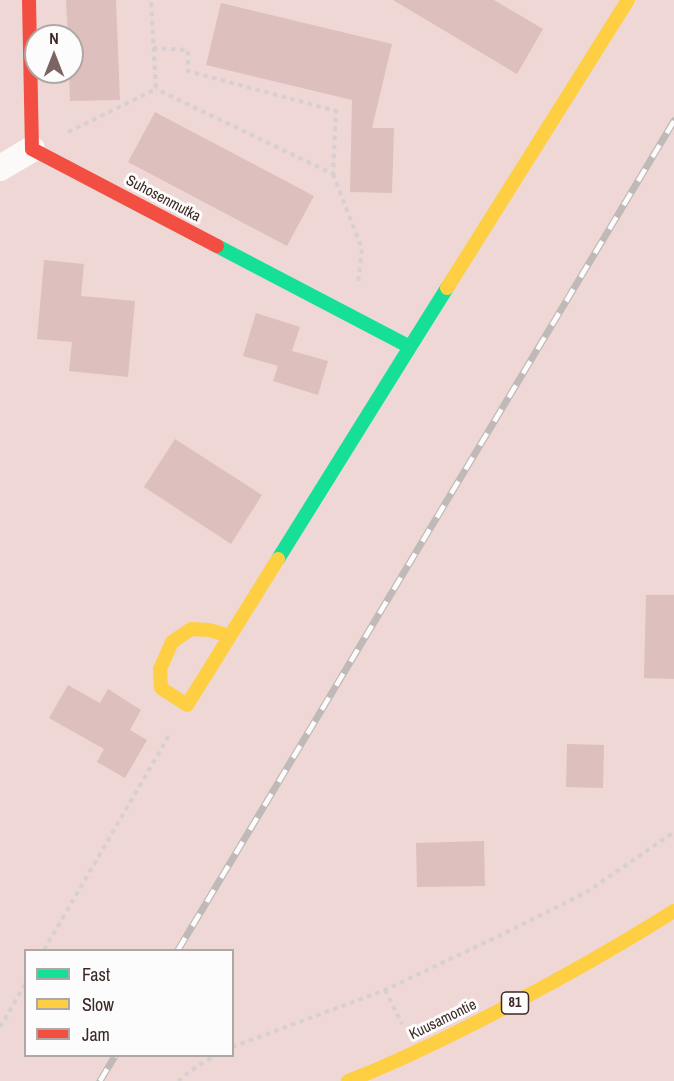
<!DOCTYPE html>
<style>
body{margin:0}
#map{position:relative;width:674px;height:1081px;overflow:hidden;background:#eed7d4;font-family:"Archivo Narrow",sans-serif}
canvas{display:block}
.legend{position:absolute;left:24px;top:949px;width:210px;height:108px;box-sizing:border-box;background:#fcfcfc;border:2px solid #afa7a6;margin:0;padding:8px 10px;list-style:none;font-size:18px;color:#3c2826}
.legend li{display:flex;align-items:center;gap:12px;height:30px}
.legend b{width:30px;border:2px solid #afa7a6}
.north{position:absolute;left:24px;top:24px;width:60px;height:60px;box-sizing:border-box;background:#fcfcfc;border:2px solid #afa7a6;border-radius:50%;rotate:0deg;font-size:16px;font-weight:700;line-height:24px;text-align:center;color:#3c2826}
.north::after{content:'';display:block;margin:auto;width:21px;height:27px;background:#7a6563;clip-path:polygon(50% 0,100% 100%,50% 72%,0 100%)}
</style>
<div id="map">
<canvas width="674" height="1081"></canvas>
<ul class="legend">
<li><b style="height:8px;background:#16e098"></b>Fast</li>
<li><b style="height:8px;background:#ffcf43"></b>Slow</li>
<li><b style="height:8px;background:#f24e42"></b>Jam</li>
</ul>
<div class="north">N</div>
</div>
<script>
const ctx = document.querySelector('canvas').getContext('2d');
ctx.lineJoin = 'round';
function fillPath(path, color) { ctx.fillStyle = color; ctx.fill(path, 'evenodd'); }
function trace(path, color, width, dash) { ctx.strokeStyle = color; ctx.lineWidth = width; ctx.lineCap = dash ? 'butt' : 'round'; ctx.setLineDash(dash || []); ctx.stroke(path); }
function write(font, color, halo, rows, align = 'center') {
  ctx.font = font + ' "Archivo Narrow",sans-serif'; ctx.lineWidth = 6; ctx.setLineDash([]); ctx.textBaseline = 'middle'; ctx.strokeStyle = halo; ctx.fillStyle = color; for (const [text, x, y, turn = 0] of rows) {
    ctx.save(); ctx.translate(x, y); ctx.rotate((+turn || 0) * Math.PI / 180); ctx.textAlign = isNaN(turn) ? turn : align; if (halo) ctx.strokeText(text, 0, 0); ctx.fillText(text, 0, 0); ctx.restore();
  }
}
const building = new Path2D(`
 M66 0H116L120 100 70 101 69 72H72V36H68Z
 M393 0H494L543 29 517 74Z
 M221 3 392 44 372 128H394L392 193 350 192 352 100 206 65Z
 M155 112 314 196 287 246 128 162Z
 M44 260 84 264 81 296 135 301 128 377 69 371 72 342 37 339Z
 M256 313 300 327 292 351 328 361 318 395 273 381 278 366 243 356Z
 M175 439 262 495 231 544 144 487Z
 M646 595H674V679L644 678Z
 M68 685 100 703 108 689 141 710 130 730 147 740 125 778 97 762 104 749 49 718Z
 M567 744 604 745 603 788 566 787Z
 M484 841 485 886 417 887 416 843Z`);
const path = new Path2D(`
 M153 48 188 50V71L336 111 333 174 156 89
 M68 132 156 89 151 0
 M333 174 362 249 358 284
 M44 950 171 732
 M385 990 402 1024
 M0 1027 26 983
 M232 1047 385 990 503 934 585 893 674 832
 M178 1081 197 1066 215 1056`);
const street = new Path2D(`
 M0 168 32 149`);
const fast = new Path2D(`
 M217 246 410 347 447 288
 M278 559 410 347`);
const slow = new Path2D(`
 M447 288 628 0
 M230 636 209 630 191 629 172 642 160 669 161 688 187 705 278 559
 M348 1081C388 1066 427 1047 465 1028 537 992 606 954 674 911`);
const jam = new Path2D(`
 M29 0 32 149 217 246`);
const rail = new Path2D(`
 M178 950 674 121
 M100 1081 115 1056`);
const shields = [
 [515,1003,27]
];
const shieldNames = [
 ["81",515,1003]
];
const streetNames = [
 ["Suhosenmutka",163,199,28],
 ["Kuusamontie",443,1020,-26]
];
fillPath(building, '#ddc0bd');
trace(path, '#d7d0d0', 4, [4.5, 4.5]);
trace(street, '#fcf9f9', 26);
trace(fast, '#16e098', 14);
trace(slow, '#ffcf43', 14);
trace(jam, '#f24e42', 14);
trace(rail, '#bfb9b8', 7);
trace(rail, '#fcfcfc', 4.5, [14]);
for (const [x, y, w] of shields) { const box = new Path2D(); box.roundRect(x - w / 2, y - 11, w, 22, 4.5); ctx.fillStyle = '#fcfcfc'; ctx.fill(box); trace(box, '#3c2826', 1.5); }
write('bold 14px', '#3c2826', null, shieldNames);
write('15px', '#3c2826', '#fcfcfc', streetNames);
</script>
